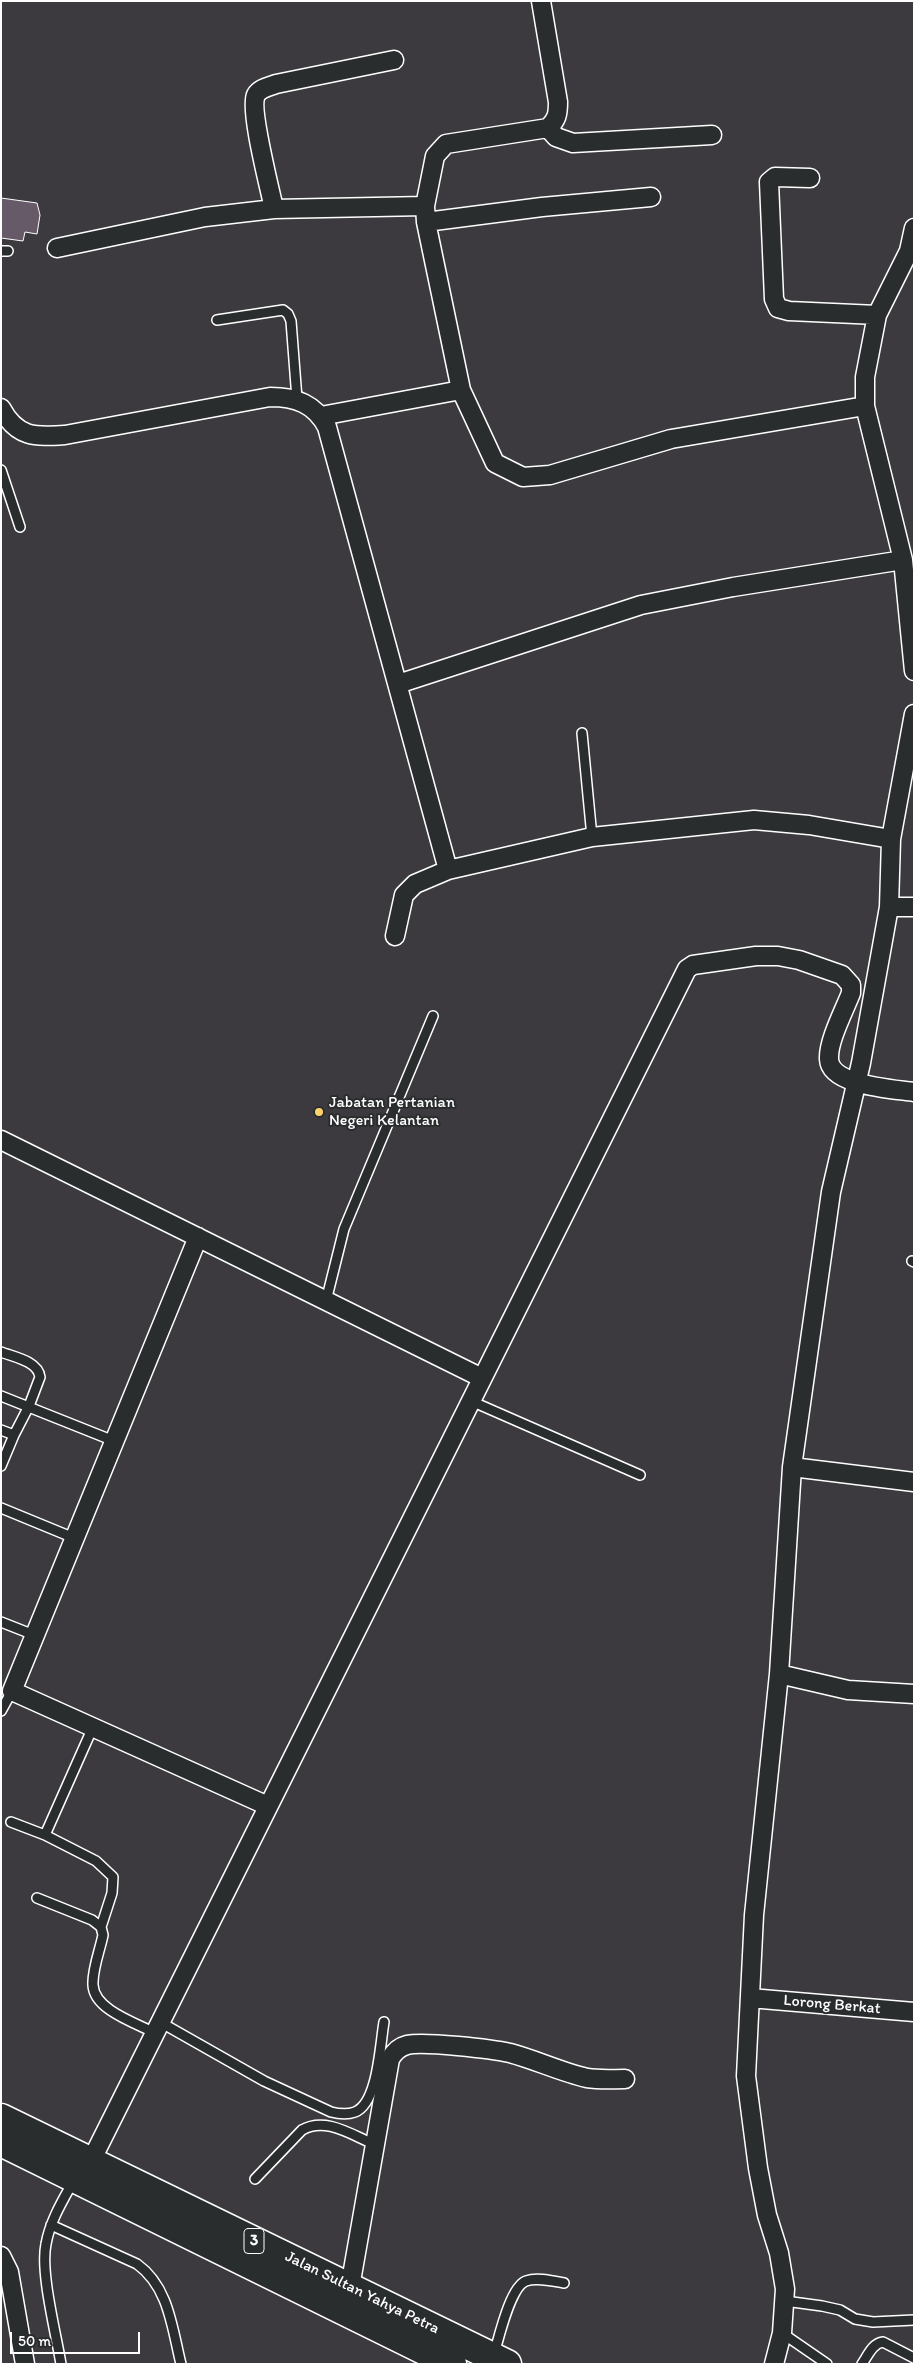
<!DOCTYPE html>
<style>
body{margin:0}
#map{position:relative;width:915px;height:2365px;overflow:hidden;background:#3c3a3f;font-family:Itim,sans-serif}
canvas{display:block}
.frame{position:absolute;inset:0;border:2px solid #fff;pointer-events:none}
.scale{position:absolute;left:10px;top:2332px;width:130px;height:22px;box-sizing:border-box;border:2px solid #fff;border-top:0;padding-left:6px;font-size:15px;line-height:18px;white-space:nowrap;color:#fff;-webkit-text-stroke:4px #2a2d2e;paint-order:stroke}
</style>
<div id="map">
<canvas width="915" height="2365"></canvas>
<div class="frame"></div>
<div class="scale">50 m</div>
</div>
<script>
const ctx = document.querySelector('canvas').getContext('2d');
ctx.lineJoin = 'round';
function fillPath(path, color) { ctx.fillStyle = color; ctx.fill(path, 'evenodd'); }
function trace(path, color, width, dash) { ctx.strokeStyle = color; ctx.lineWidth = width; ctx.lineCap = dash ? 'butt' : 'round'; ctx.setLineDash(dash || []); ctx.stroke(path); }
function write(font, color, halo, rows, align = 'center') {
  ctx.font = font + ' Itim,sans-serif'; ctx.lineWidth = 4; ctx.setLineDash([]); ctx.textBaseline = 'middle'; ctx.strokeStyle = halo; ctx.fillStyle = color; for (const [text, x, y, turn = 0] of rows) {
    ctx.save(); ctx.translate(x, y); ctx.rotate((+turn || 0) * Math.PI / 180); ctx.textAlign = isNaN(turn) ? turn : align; if (halo) ctx.strokeText(text, 0, 0); ctx.fillText(text, 0, 0); ctx.restore();
  }
}
const building = new Path2D(`
 M1 198 37 203 40 215 37 234 25 232 23 241 1 238Z`);
const service = new Path2D(`
 M1 251H8
 M217 320 283 310 288 314 291 321 297 399
 M1 470 20 527
 M582 733 592 837
 M912 1261 914 1262
 M326 1301 344 1229 433 1016
 M1 1352C14 1357 38 1361 40 1377L29 1406 14 1435
 M1 1396 114 1441
 M471 1401 640 1475
 M1 1430 14 1435 1 1466
 M1 1508 74 1538
 M1 1622 34 1635
 M1 1711 12 1691
 M93 1727 45 1835 96 1861 113 1877 112 1893 101 1927
 M11 1822 45 1835
 M37 1898 92 1920 101 1927 103 1935C100 1950 92 1970 93 1985 94 2010 136 2023 155 2033
 M160 2022 264 2081 331 2112C339 2114 347 2115 355 2112 378 2103 380 2045 384 2022
 M255 2179 302 2130C326 2116 353 2136 376 2145
 M51 2225 137 2264C169 2287 172 2328 181 2364
 M785 2301 822 2306 840 2310 855 2319 873 2322 914 2320
 M782 2333 827 2364
 M494 2354C499 2338 510 2287 526 2281 537 2277 553 2281 564 2283
 M61 2364C56 2333 40 2272 46 2244 50 2221 63 2200 74 2180
 M862 2364C868 2355 873 2343 883 2342L914 2358`);
const minor = new Path2D(`
 M548 128 556 137 573 143 712 135
 M810 178 775 177 769 182 774 299 778 308 789 311 877 315
 M651 197 542 207 426 222 461 390 495 463 523 477 550 475 671 439 865 406V377L877 315 909 251 914 228
 M425 206 435 156 446 144 548 128C557 120 558 114 558 102L541 1
 M274 209C270 189 249 109 256 95 260 88 269 87 276 84L394 60
 M57 248 205 217 274 209 425 206 426 222
 M865 406 903 560 914 671
 M1 408C17 438 35 437 65 435L270 397C296 397 315 404 327 427L448 870
 M321 416 461 390
 M398 684 641 605 733 587 903 560
 M889 907H914
 M395 936 404 895 415 884 448 870 592 837 754 820 809 825 891 839
 M1 1140 482 1378
 M198 1237 12 1691 268 1806
 M792 1467 914 1482
 M779 1674 848 1690 914 1694
 M750 1998 914 2012
 M91 2161 687 969 693 965 756 956H778L799 960 842 975 851 985V993C844 1011 828 1041 829 1059 830 1086 894 1089 914 1092
 M1 2256 9 2272 25 2364
 M350 2287 390 2059C394 2052 399 2047 407 2045 423 2041 492 2049 510 2053 536 2060 561 2072 587 2078 600 2080 612 2079 625 2079
 M774 2364 782 2333 785 2289 779 2253 767 2215 758 2168 746 2076 754 1915 779 1674 792 1467 831 1192 861 1063 889 907 891 839 914 714`);
const trunk = new Path2D(`
 M1 2118 507 2364
 M1 2142 452 2364`);
const markers = [
 [319,1112,5,"#ffd166"]
];
const shields = [
 [254,2241,20]
];
const shieldNames = [
 ["3",254,2241]
];
const poiNames = [
 ["Jabatan Pertanian",329,1103],
 ["Negeri Kelantan",329,1121]
];
const streetNames = [
 ["Lorong Berkat",832,2005,5],
 ["Jalan Sultan Yahya Petra",362,2293,26]
];
fillPath(building, '#675a68');
trace(building, '#fff', 1);
trace(service, '#fff', 12);
trace(minor, '#fff', 21);
trace(trunk, '#fff', 31);
trace(service, '#2a2d2e', 9);
trace(minor, '#2a2d2e', 18);
trace(trunk, '#2a2d2e', 28);
for (const [x, y, r, color] of markers) { const dot = new Path2D(); dot.arc(x, y, r, 0, 2 * Math.PI); ctx.fillStyle = color; ctx.fill(dot); trace(dot, '#2a2d2e', 2); }
for (const [x, y, w] of shields) { const box = new Path2D(); box.roundRect(x - w / 2, y - 12.5, w, 25, 4); ctx.fillStyle = '#2a2d2e'; ctx.fill(box); trace(box, '#fff', 1); }
write('bold 15px', '#fff', null, shieldNames);
write('16px', '#fff', '#2a2d2e', poiNames, 'left');
write('16px', '#fff', '#2a2d2e', streetNames);
</script>
